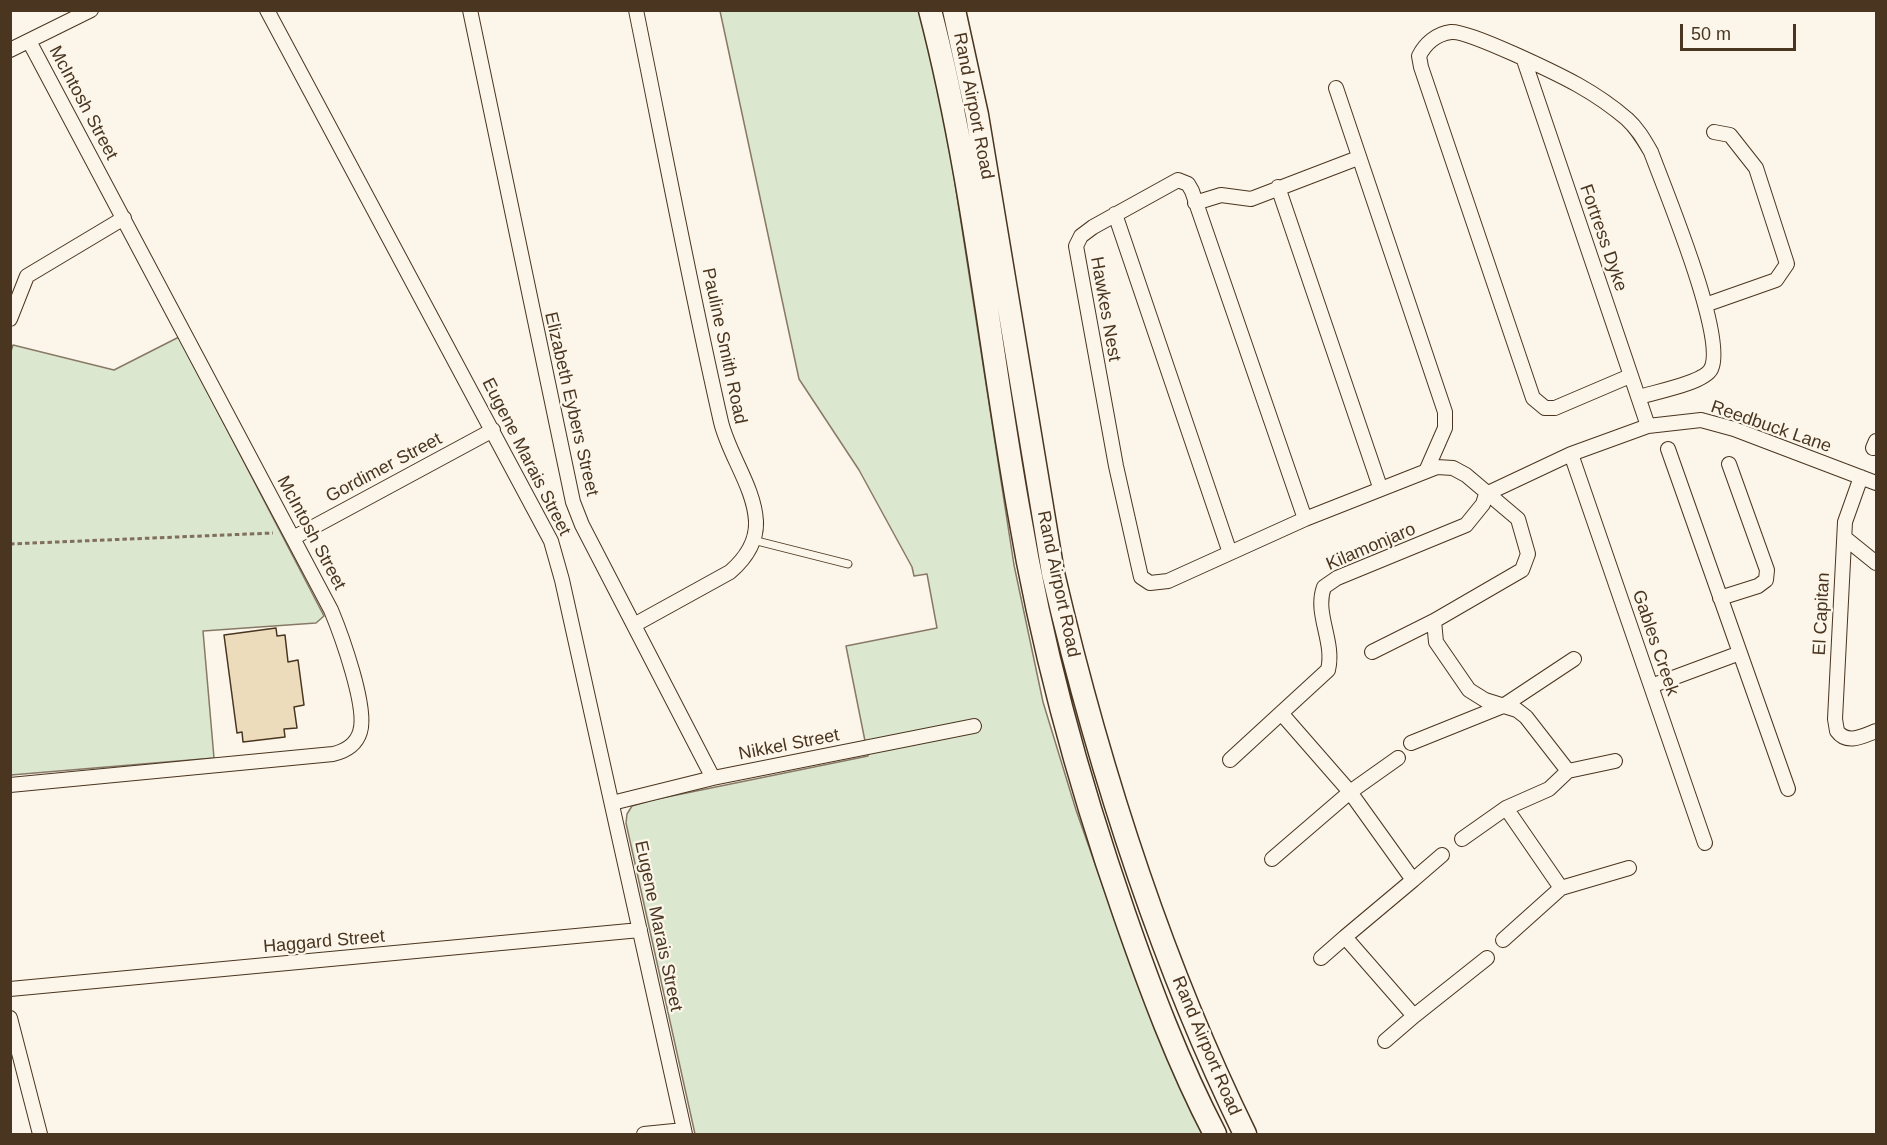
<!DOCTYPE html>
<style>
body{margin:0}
#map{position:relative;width:1887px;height:1145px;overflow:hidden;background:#fbf6e9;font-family:Helvetica,sans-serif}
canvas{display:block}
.frame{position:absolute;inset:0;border:12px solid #4a3520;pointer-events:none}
.scale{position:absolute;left:1680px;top:24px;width:116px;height:27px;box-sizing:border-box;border:3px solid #4a3520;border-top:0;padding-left:8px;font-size:18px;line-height:21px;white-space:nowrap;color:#4a3520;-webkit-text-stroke:4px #fbf6e9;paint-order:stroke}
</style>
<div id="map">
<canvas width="1887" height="1145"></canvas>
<div class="frame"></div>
<div class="scale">50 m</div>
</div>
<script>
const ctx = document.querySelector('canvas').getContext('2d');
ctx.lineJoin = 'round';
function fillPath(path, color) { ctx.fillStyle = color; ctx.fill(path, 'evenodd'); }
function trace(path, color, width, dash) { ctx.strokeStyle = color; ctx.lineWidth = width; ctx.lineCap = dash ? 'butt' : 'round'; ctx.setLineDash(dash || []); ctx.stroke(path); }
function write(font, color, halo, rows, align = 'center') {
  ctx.font = font + ' Helvetica,sans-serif'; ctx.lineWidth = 4.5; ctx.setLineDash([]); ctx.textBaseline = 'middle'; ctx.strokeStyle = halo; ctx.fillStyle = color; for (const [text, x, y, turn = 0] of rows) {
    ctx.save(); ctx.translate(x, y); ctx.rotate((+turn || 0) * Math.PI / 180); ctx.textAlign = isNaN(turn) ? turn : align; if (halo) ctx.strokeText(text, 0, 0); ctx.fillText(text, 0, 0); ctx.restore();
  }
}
const green = new Path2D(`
 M720 11H919L930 47 952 164 1014 565 1043 702 1076 810 1125 949 1204 1134H695L626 823 627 814 632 806 652 800 868 756 846 646 937 628 927 574 914 576 912 567 859 470 799 379Z
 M179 337 324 616 316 623 203 631 214 758 11 775 10 354 13 345 114 370Z`);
const building = new Path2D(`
 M276 628 277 636 285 635 288 662 298 660 304 705 294 707 297 728 284 729 285 737 243 742 242 732 237 733 224 635Z`);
const path = new Path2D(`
 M10 544 273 533`);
const lane = new Path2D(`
 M753 540 848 564`);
const street = new Path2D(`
 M267 10 551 541 562 580 685 1134
 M470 10 573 502 582 525 713 778
 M10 50 91 10
 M1524 60 1648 426
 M1336 88 1445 412V428L1427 469
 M1278 187 1380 487
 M1195 203 1221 195 1251 199 1358 158
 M1115 214 1230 553
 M1705 305 1776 280 1787 264 1756 168 1730 135 1714 132
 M10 319 27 276 124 218
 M1630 376 1555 408H1545L1533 398 1421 67 1419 56C1425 44 1436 34 1451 32 1468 30 1558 74 1578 85 1594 94 1613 107 1627 119 1638 129 1644 140 1651 152 1665 190 1727 338 1711 369 1704 383 1655 392 1639 397
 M1873 448 1876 441
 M1668 449 1788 789
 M1571 454 1705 843
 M1861 477 1845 522 1835 719 1837 731C1847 745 1863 736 1876 731
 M1486 494 1571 454 1648 426 1701 420 1734 429 1876 483
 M1305 519 1192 191 1188 184 1178 180 1093 227 1081 236 1076 246 1116 466 1141 577 1150 583 1168 581 1305 519 1437 467 1453 468 1466 475 1518 519 1528 554 1522 570 1434 621 1436 642 1469 690 1485 700 1517 710 1526 717 1568 771 1549 789 1506 808 1561 888 1503 940
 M293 538 493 430
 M1845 538 1876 563
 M1720 598 1758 586 1766 580 1767 570 1729 464
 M634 625 730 572C745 559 757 542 756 521 754 487 729 455 721 422 690 286 664 148 636 10
 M1372 652 1434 621
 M1651 686 1740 653
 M1281 713 1350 792 1413 880 1345 937 1414 1016 1487 958
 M1411 743 1503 706 1574 659
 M1230 760 1328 670C1335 641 1314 614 1324 587L1337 578 1466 525 1483 504 1486 494
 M1568 771 1615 761
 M10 785 333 754C346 751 356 745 360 732 368 708 341 634 331 610L29 41
 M612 803 713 778 974 726
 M1462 839 1506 808
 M1272 859 1350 792 1398 758
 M1413 880 1442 855
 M1561 888 1629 868
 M1321 958 1345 937
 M10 989 640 930
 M10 1018 40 1134
 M1385 1041 1414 1016
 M644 1134 684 1130`);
const primary = new Path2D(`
 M930 10C973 175 989 344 1019 512 1042 649 1078 781 1124 913 1150 988 1178 1063 1215 1134
 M954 10 977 115 1053 573C1098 766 1158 956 1245 1134`);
const streetNames = [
 ["McIntosh Street",83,103,62],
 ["Rand Airport Road",973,106,79],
 ["Fortress Dyke",1603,238,71],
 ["Hawkes Nest",1105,309,80],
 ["Pauline Smith Road",724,346,78],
 ["Elizabeth Eybers Street",571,404,77],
 ["Reedbuck Lane",1771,427,19],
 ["Eugene Marais Street",526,457,63],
 ["Gordimer Street",384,468,-28],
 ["McIntosh Street",311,533,62],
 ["Kilamonjaro",1371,547,-23],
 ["Rand Airport Road",1058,584,78],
 ["El Capitan",1822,614,-87],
 ["Gables Creek",1655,643,71],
 ["Nikkel Street",789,745,-11],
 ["Eugene Marais Street",658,926,78],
 ["Haggard Street",324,942,-5],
 ["Rand Airport Road",1206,1046,67]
];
fillPath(green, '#dce7d0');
trace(green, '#887966', 1.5);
fillPath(building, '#ecdcbc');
trace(building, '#4a3520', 1.5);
trace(lane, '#4a3520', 9);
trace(street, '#4a3520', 16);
trace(primary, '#4a3520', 25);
trace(path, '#7f6f5c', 3, [4.5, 3]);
trace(lane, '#fbf6e9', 7);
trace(street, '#fbf6e9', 14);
trace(primary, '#fbf6e9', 22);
write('18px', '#4a3520', '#fbf6e9', streetNames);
</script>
